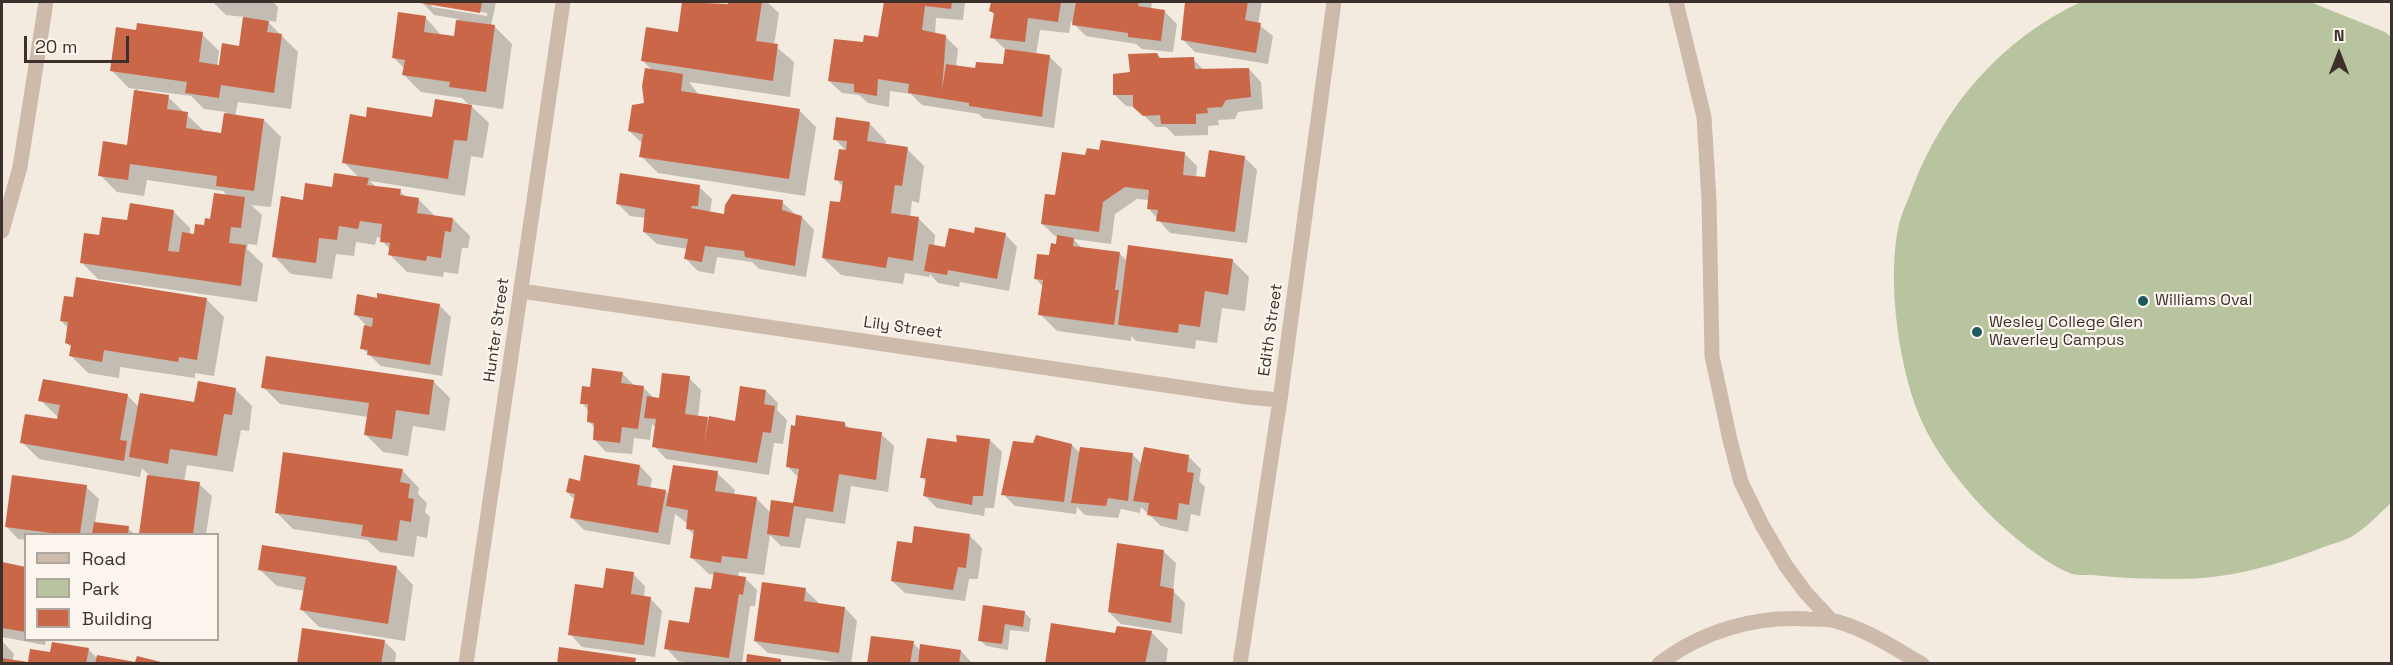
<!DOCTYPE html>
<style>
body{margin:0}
#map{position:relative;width:2393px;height:665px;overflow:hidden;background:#f4ebe0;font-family:"Space Grotesk",sans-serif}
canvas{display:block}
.frame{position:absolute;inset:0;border:3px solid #3b302b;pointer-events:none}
.legend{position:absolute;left:24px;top:533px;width:195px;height:108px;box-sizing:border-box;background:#fbf5ed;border:2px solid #aea69f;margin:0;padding:8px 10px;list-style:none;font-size:18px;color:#3b302b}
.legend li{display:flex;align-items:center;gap:12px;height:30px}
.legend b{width:30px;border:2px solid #aea69f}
.north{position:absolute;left:2309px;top:24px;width:60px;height:60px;-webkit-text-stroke:4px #fbf5ed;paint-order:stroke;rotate:0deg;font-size:16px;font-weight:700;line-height:24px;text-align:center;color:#3b302b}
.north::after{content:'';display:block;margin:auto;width:21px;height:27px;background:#3b302b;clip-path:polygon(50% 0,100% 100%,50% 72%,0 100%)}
.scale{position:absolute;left:24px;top:36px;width:105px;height:27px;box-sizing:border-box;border:3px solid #3b302b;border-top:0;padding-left:8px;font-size:18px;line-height:21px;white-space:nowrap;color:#3b302b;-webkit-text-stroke:4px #fbf5ed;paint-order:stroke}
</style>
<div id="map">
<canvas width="2393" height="665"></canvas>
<div class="frame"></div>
<ul class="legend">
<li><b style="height:8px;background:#cdbaab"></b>Road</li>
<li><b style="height:16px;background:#b8c49f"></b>Park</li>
<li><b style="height:16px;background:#ca6749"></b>Building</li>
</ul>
<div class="north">N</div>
<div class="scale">20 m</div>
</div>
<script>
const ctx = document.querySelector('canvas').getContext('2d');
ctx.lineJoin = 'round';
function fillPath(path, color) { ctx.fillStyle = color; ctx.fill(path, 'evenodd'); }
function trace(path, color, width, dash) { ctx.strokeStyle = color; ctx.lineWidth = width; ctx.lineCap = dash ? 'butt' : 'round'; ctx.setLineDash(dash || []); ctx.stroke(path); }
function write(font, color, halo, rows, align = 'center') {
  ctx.font = font + ' "Space Grotesk",sans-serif'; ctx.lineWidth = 4.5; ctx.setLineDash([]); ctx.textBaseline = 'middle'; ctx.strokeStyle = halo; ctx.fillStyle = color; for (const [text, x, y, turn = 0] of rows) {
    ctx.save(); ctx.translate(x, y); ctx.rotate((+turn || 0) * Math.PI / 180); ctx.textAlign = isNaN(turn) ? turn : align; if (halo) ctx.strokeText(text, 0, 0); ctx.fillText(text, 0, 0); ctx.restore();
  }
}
const green = new Path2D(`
 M2081 2H2310L2385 32 2391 37V503C2379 514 2365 529 2351 537 2341 542 2331 544 2321 548 2275 566 2227 579 2177 579 2149 579 2121 578 2092 575 2084 575 2074 576 2067 572 2013 546 1950 480 1924 426 1899 375 1886 280 1899 224 1902 212 1908 201 1912 189 1943 107 2001 39 2081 2Z`);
const shadow = new Path2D(`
 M213 2H273L278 7 276 22 266 20 298 52 291 109 238 102 235 116 264 120 281 137 271 207 251 205 262 215 257 245 248 244 247 249 263 264 257 302 98 279 81 262 100 237 128 222 173 211 190 228V234L195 235 211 221 228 196 223 191 147 180 144 196 117 192 100 175 128 147 136 89 129 88 112 71 202 34 219 51 217 67H220L240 47 245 17 226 15ZM138 89 191 96 204 109 226 112 223 134 204 131 168 97 137 92Z
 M422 2H496L491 26 495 27 512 44 503 109 469 104 489 123 483 158 471 156 465 196 370 181 376 187 400 191 407 198 418 199 436 217 453 219 470 236 468 248H462L458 274 444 272 443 277 407 272 390 255 391 250 382 241V238L377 237 375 245 356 242 354 256 336 254 332 279 291 274 274 256 304 201 359 178 344 162 367 118 434 119 470 106 462 98 421 92 404 75 405 69 393 57 425 17 442 36 455 37 458 19 434 15ZM430 4 487 13V16L433 7Z
 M684 2 729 6 730 2H767L779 13 774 45 794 62 790 97 689 82 699 95 799 110 816 127 805 196 658 173 641 156 643 144 629 131 646 105 653 71 643 61 679 33Z
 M885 2H965L963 20 936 18 935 34 945 36 958 49 956 67 976 70 1005 66 1006 50 992 37 995 15 991 11 992 2H1152L1151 10 1165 12 1177 24 1173 52 1142 49 1136 44 1086 36 1071 21 1069 33 1040 30 1036 55 1049 56 1062 69 1054 128 983 118 979 114 922 105 911 94 890 91 889 107 868 103 859 95 842 93 829 81 864 44 880 39Z
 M1187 2H1262L1258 24 1273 36 1268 64 1195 52 1183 40Z
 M1157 54 1162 59H1193L1205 71 1249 69 1261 82 1263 109 1238 112 1235 119 1218 120 1219 125 1208 126V135L1175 136 1166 127H1156L1135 107 1126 106 1114 94 1131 73Z
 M869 123 886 141 885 145 907 149 924 166 919 203 912 201 910 217 918 218 935 235 934 246 947 249 975 235 1005 234 1017 247 1009 291 960 282 959 287 938 283 930 274 929 277 905 273 903 284 841 275 823 258 841 204 843 187 836 179 847 152 835 139Z
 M1185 154 1197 166 1196 178 1207 179 1244 157 1257 170 1247 243 1170 233 1148 208 1149 200 1137 199 1115 214 1111 244 1073 239 1083 249 1119 253 1127 261 1232 260 1249 277 1245 311 1222 308 1217 343 1196 340 1195 349 1136 341 1131 336V341L1057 331 1040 314 1043 287 1036 279 1057 245 1058 237 1055 236 1042 224 1056 197 1087 156Z
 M699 187 712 199 710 213 725 216 782 202 795 214 802 217 814 230 806 277 759 269 752 262 717 257 714 274 698 271 686 259 688 249 657 244 644 232 646 218 630 216 618 204Z
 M207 300 224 317 214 376 195 373V378L120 367 119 378 88 373 71 356 72 348 67 343 69 329 61 321Z
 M439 305 451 317 442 376 381 366 362 348 366 325 355 314Z
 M622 373 635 386 643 387 655 399 660 400 689 378 701 390 698 417 707 418 710 421 736 422 766 391 778 403 777 410 787 420 783 444 774 443 769 475 666 459 654 446 656 428 652 424 650 440 634 438 632 454 606 452 594 439 595 428 588 421 589 411 582 403 591 388Z
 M433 381 450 398 445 431 413 426 408 456 383 452 366 435 368 417 280 404 263 387Z
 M235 389 252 406 249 431 241 430 233 472 187 465 184 482 199 484 212 496 206 534H140L149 475 142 468 140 477 39 459 22 442 59 421V418L40 400 127 395 139 407 195 404Z
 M844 423 850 429 881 434 894 446 888 492 851 486 845 524 806 518 800 548 781 546 770 535 764 575 739 572 738 577 745 578 757 590 755 606H750L742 664H698L678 661 666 648 691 625 712 591 715 575 709 574 691 557 695 536 687 528 688 524 675 514 670 545 584 530 572 518 575 500 567 492 581 483 640 466 652 479 650 489 665 491 670 495 717 473 735 490 734 495 756 498 771 513 794 505 799 478 788 467Z
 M990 440 1002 452 994 508H985L984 516 937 508 924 495 927 482 922 478 958 443Z
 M1072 445 1081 454 1133 455 1142 464 1188 456 1201 469 1199 481 1205 487 1200 516 1191 514 1188 532 1161 526 1141 507 1140 513 1121 509 1118 518 1085 515 1077 507 1076 514 1015 506 1003 494Z
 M402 470 419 488 418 494 427 503 425 512 430 517 427 538 417 536 414 557 380 552 367 540 293 529 276 512Z
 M86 487 99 499 95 523 128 528 134 534H26V540L18 539 6 526Z
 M969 535 982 548 978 579H969L965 601 905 593 892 581 914 545Z
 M1163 551 1176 563 1173 591 1185 603 1182 634 1121 624 1109 612Z
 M2 564 26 568V640H46L45 645 2 637Z
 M396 567 413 585 405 641 319 627 302 610 305 591 277 586 259 569Z
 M633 574 645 586 644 598H650L662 611 655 657 582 647 570 634 604 590Z
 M805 590 818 602 817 604 845 608 857 621 851 664 768 653 755 641Z
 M985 607 1024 612 1031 619 1029 632 1010 630 1008 650 986 646 980 640Z
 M1151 632 1168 649 1166 664H1046L1117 634Z
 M2 641 14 654 12 661 29 664H2Z
 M384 641 396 653 395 664H298Z
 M913 643 921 651H961L973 664H869Z
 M88 649 98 659 133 664H29L52 654Z`);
const building = new Path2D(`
 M420 2H482L480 13 420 3Z
 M682 2 728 4V2H762L756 41 778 44 773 81 641 61 646 27 678 32Z
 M884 2H952L951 9 925 6 922 30 946 35 942 91 946 64 975 68 976 62 1003 64 1005 49 1050 55 1042 117 969 106V103L908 93 909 84 878 79 877 96 854 92V84L828 81 834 39 863 42 864 35 878 37Z
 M991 2H1061L1058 22 1028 18 1025 42 990 38 994 13 989 11Z
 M1076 2H1139L1138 6 1165 10 1161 41 1128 37V33L1072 25Z
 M1185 2H1248L1245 20 1261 23 1256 53 1181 40Z
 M398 12 426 16 424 32 454 36 456 20 495 25 486 92 449 87 450 82 402 75 405 60 392 58Z
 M243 17 269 21 267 32 282 34 274 93 221 85 219 98 185 93 187 82 110 71 116 27 136 30 137 23 203 32 199 62 219 65 222 43 239 46Z
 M1157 53 1159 58 1194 57 1195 69 1249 68 1251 97 1226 100 1222 107 1207 108 1208 113 1196 114V124H1161L1160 115 1143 116 1133 107V95H1113V74L1130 72 1128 54Z
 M645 68 683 74 681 91 800 109 789 179 639 157 643 134 628 131 632 105 644 103 642 86Z
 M134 90 169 95 167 109 188 112 186 128 221 133 224 113 264 119 254 191 216 186 217 176 130 164 128 180 98 176 103 141 127 145Z
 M435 99 472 105 467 141 454 140 448 179 342 163 350 114 366 117 367 107 432 117Z
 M836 117 870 122 867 141 908 147 902 186 895 185 891 213 919 217 913 261 888 257 886 268 822 258 830 201 840 202 843 181 834 180 839 149 846 150 847 141 833 140Z
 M1101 140 1185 152 1183 175 1205 177 1209 150 1245 156 1235 232 1156 221 1158 210 1147 209 1149 190 1125 187 1103 202 1099 232 1041 224 1045 194 1055 195 1062 152 1085 155 1087 148 1099 150Z
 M334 173 369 178 367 185 401 189 400 195 419 198 417 213 453 218 451 232 445 231 441 258 427 256 426 261 388 255 390 243 380 242 382 224 360 221 358 229 339 226 337 240 319 238 316 263 272 257 281 196 303 200 305 183 332 187Z
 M620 173 700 185 698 206H692L691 208 724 214 725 205 732 194 783 200 782 210 802 216 795 266 745 257 744 251 705 246 702 262 684 259 688 239 643 232 645 209 616 204Z
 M214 193 245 197 241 228 231 227 229 243 246 245 241 286 80 263 84 233 99 235 102 217 127 220 130 203 174 210 168 251 179 252 182 232 194 234 195 224 204 225 205 218 210 219Z
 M975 227 1006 233 997 279 948 270 947 275 924 271 929 244 945 247 949 228 974 233Z
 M1057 235 1074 238 1073 246 1120 252 1115 290H1119L1114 325 1038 315 1043 280 1034 279 1037 254 1049 255 1051 243 1056 244Z
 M1128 245 1233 259 1228 295 1205 291 1200 327 1179 324 1178 333 1118 325Z
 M76 277 207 298 197 360 179 357 178 362 104 350 102 362 69 356 71 345 65 343 68 322 60 321 64 296 73 297Z
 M377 293 440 304 430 365 367 355 368 350 360 349 364 325 372 327 373 318 354 315 357 294 377 298Z
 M266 356 434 380 429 415 396 410 392 439 364 435 369 403 261 388Z
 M592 368 623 372 621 383 644 386 638 429 622 427 620 443 593 440 594 423 587 422 588 404H580L582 386 590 387Z
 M662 373 690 376 685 414 708 417 704 445 709 416 735 421 740 386 766 390 764 404 775 406 771 433 763 432 757 463 652 447 656 419 644 418 647 396 659 398Z
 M43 379 128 394 120 440 127 441 124 461 20 443 25 414 57 419 60 405 38 401Z
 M198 381 236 388 232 415 224 414 217 456 170 449 168 464 129 457 140 393 194 402Z
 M796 415 845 422V427L882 432 876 480 839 474 833 512 794 506 789 537 767 534 771 500 793 503 799 469 786 467 791 425 795 426Z
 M956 435 990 439 983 496H973L972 505 923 496 926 478H920L927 438 957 442Z
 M1036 435 1072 444 1064 502 1001 495 1013 441 1033 443Z
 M1080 447 1133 453 1128 501 1108 498 1106 506 1071 503Z
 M1144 447 1189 455 1187 472 1194 473 1189 505 1179 503 1177 520 1147 515 1149 503 1133 501Z
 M283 452 403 469 400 482 410 484 408 498 414 499 411 522 400 520 397 541 361 536 363 525 275 513Z
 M584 455 640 465 637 485 666 490 658 533 570 518 575 494 566 492 569 478 580 481Z
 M673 465 718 471 715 491 757 497 747 559 722 556 721 563 690 558 694 530 686 529 688 510 666 506Z
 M12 475 87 485 80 534H59L5 527Z
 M147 475 200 482 193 534H139Z
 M94 522 129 526 128 534H92Z
 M914 526 970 534 966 568 958 567 953 590 891 581 897 541 912 543Z
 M1117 543 1164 550 1160 586 1174 589 1171 623 1108 612Z
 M262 545 397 566 388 624 300 610 306 577 258 570Z
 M2 562 26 567V632L2 628Z
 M606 568 634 572 631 594 651 597 644 645 568 635 575 584 603 588Z
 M714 572 746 577 743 595 739 594 729 658 664 649 669 620 689 623 695 587 711 589Z
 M762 582 806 588 804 601 845 607 839 653 754 641Z
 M983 605 1025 611 1023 627 1005 624 1002 644 978 641Z
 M1051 623 1115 633 1117 626 1152 631 1145 664H1045Z
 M302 628 385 640 381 664H297Z
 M871 636 914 641 910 664H867Z
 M52 642 89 648 86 664H2V658L28 662 30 649 50 652Z
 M920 644 961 650 959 664H918Z
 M559 647 636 658 635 664H557Z
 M747 654 781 659V664H746Z
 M97 655 135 662 137 656 169 664H95Z`);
const street = new Path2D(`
 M1676 2 1704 117 1709 200 1712 356 1730 440 1741 482 1762 525 1786 566 1806 593 1831 620
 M2 231 20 167 46 2
 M521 291 1247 397 1280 400
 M466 664 563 2
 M1240 664 1280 400 1334 2
 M1659 664C1702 631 1754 616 1808 619 1816 619 1824 619 1831 620 1863 627 1894 648 1922 664`);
const markers = [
 [2143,301,6,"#1e5b5e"],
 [1977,332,6,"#1e5b5e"]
];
const poiNames = [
 ["Williams Oval",2155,301],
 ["Wesley College Glen",1989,323],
 ["Waverley Campus",1989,341]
];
const streetNames = [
 ["Lily Street",903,328,8],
 ["Hunter Street",497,330,-82],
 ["Edith Street",1271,330,-82]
];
fillPath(green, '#b8c49f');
fillPath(shadow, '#0003');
fillPath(building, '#ca6749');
trace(street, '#cdbaab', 15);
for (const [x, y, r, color] of markers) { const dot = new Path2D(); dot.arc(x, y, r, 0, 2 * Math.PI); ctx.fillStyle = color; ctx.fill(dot); trace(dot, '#fbf5ed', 2); }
write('16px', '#3b302b', '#fbf5ed', poiNames, 'left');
write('16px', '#3b302b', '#fbf5ed', streetNames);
</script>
